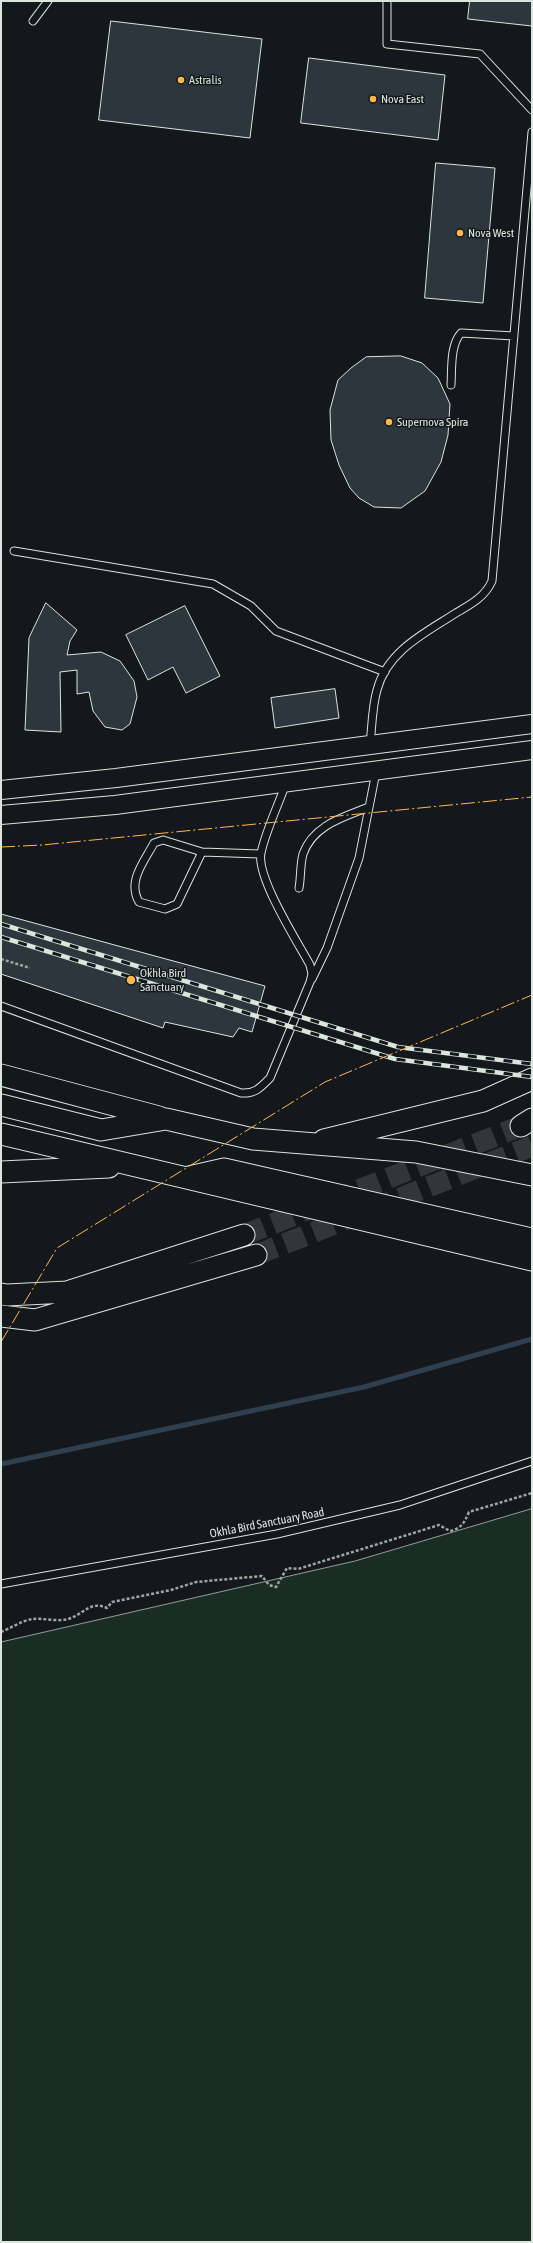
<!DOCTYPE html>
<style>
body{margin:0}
#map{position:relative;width:533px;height:2243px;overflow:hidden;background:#14181c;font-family:"Asap Condensed",sans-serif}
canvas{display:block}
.frame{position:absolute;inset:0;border:2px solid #d8e6dc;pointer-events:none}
</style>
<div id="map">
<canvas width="533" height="2243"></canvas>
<div class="frame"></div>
</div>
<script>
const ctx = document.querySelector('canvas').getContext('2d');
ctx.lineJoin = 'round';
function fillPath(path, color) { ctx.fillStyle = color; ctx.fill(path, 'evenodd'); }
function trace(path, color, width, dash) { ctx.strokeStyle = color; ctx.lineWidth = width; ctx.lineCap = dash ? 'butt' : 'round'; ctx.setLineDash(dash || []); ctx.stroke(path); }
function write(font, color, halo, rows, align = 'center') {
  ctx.font = font + ' "Asap Condensed",sans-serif'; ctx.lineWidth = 3; ctx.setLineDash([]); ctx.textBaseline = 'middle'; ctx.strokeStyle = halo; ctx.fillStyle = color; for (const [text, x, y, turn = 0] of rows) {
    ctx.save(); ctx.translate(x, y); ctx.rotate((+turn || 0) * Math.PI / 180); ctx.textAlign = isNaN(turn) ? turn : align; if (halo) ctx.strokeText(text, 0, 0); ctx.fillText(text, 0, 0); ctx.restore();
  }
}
const green = new Path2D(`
 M532 1509V2242H1V1642L355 1561Z`);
const stream = new Path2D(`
 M1 1464 364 1387 532 1339`);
const building = new Path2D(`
 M470 1H532V26L468 19Z
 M111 21 262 39 250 138 99 120Z
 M309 58 445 75 438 140 301 123Z
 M436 163 495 168 483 303 425 298Z
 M401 356 422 363 438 378 450 404 448 435 441 462 425 491 401 508 374 507 359 498 350 488 339 465 331 440 330 410 338 380 351 368 366 357Z
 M46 603 77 630 70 641 67 655 101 652 120 661 134 681 137 697 130 724 122 730 105 727 93 711 89 692 77 694V670L60 672 61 732 25 730 29 638Z
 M185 606 220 676 186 693 173 667 148 680 126 635Z
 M335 689 339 718 275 728 271 698Z
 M1 914 265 986 252 1032 239 1028 233 1037 165 1022 163 1028 1 974Z`);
const secondaryTunnel = new Path2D(`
 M244 1235 521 1126
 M256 1255 532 1146`);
const path = new Path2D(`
 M1 959 30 968
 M1 1632C11 1628 23 1620 33 1619 44 1618 57 1622 68 1619 83 1615 90 1600 107 1608L112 1602 171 1590 196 1582 262 1576 269 1585 276 1587 287 1568 298 1569 439 1525 450 1531C462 1528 464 1523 469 1512L532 1493`);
const service = new Path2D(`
 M387 1V44L480 54 532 110
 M33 21 48 1
 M451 385C452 369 450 345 461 333L514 336
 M14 551 213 584 251 606 276 631 385 672
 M370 745C372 727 372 707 377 690 387 651 425 633 456 613 470 605 485 597 492 581L532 132
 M202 852 163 840 154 843C144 862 127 881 139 902L165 909 177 904 202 852 260 854
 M299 888C301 878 300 865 303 854 313 825 344 817 369 807
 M312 979 327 948 359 858 376 772
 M1 1006 241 1093C255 1094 260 1088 270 1078L310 982 312 974 310 965C297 941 256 877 261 853 266 830 278 806 286 783
 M1 1584 277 1534 400 1505 532 1461`);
const tertiary = new Path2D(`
 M1 790 116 778 532 724
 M1 815 115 805 532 750`);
const secondary = new Path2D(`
 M1 1075 159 1117
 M1 1105 101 1130 166 1119 253 1139 416 1152 532 1175
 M521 1126 532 1119
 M1 1134 532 1260
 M324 1140 483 1101 532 1079
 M1 1172 109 1167
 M189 1177 224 1169 532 1239
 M1 1294 7 1295 67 1292 244 1235
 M1 1316 35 1320 256 1255`);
const rail = new Path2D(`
 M1 924 398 1047 532 1064
 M1 937 395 1059 532 1077`);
const power = new Path2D(`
 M1 847 42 845 532 797
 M1 1342 57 1248 325 1082 532 995`);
const markers = [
 [181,80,4,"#ffb74d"],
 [373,99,4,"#ffb74d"],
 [460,233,4,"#ffb74d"],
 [389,422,4,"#ffb74d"],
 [131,980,5,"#ffb74d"]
];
const poiNames = [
 ["Astralis",189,80],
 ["Nova East",381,99],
 ["Nova West",468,233],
 ["Supernova Spira",397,422],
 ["Okhla Bird",140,973],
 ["Sanctuary",140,987]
];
const streetNames = [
 ["Okhla Bird Sanctuary Road",267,1523,-11]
];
fillPath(green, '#1a2d24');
trace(green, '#939e99', 1);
trace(stream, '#2f3f4d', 5);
fillPath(building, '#2c363c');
trace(building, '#d8e6dc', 1);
trace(secondaryTunnel, '#313739', 21, [21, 10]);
trace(service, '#d8e6dc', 9);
trace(tertiary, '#d8e6dc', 20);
trace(secondary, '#d8e6dc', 23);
trace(path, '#9da8a2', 2.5, [3, 2]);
trace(service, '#14181c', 7);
trace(tertiary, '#14181c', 18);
trace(secondary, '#14181c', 21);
trace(rail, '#d8e6dc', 4.5);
trace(rail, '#14181c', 3, [9]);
trace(power, '#ffb74d', 1, [14, 3, 2, 3]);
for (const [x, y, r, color] of markers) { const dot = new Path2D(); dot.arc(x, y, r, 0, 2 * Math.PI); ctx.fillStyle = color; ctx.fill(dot); trace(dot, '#14181c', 1.5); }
write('12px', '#d8e6dc', '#14181c', poiNames, 'left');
write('12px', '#d8e6dc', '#14181c', streetNames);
</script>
